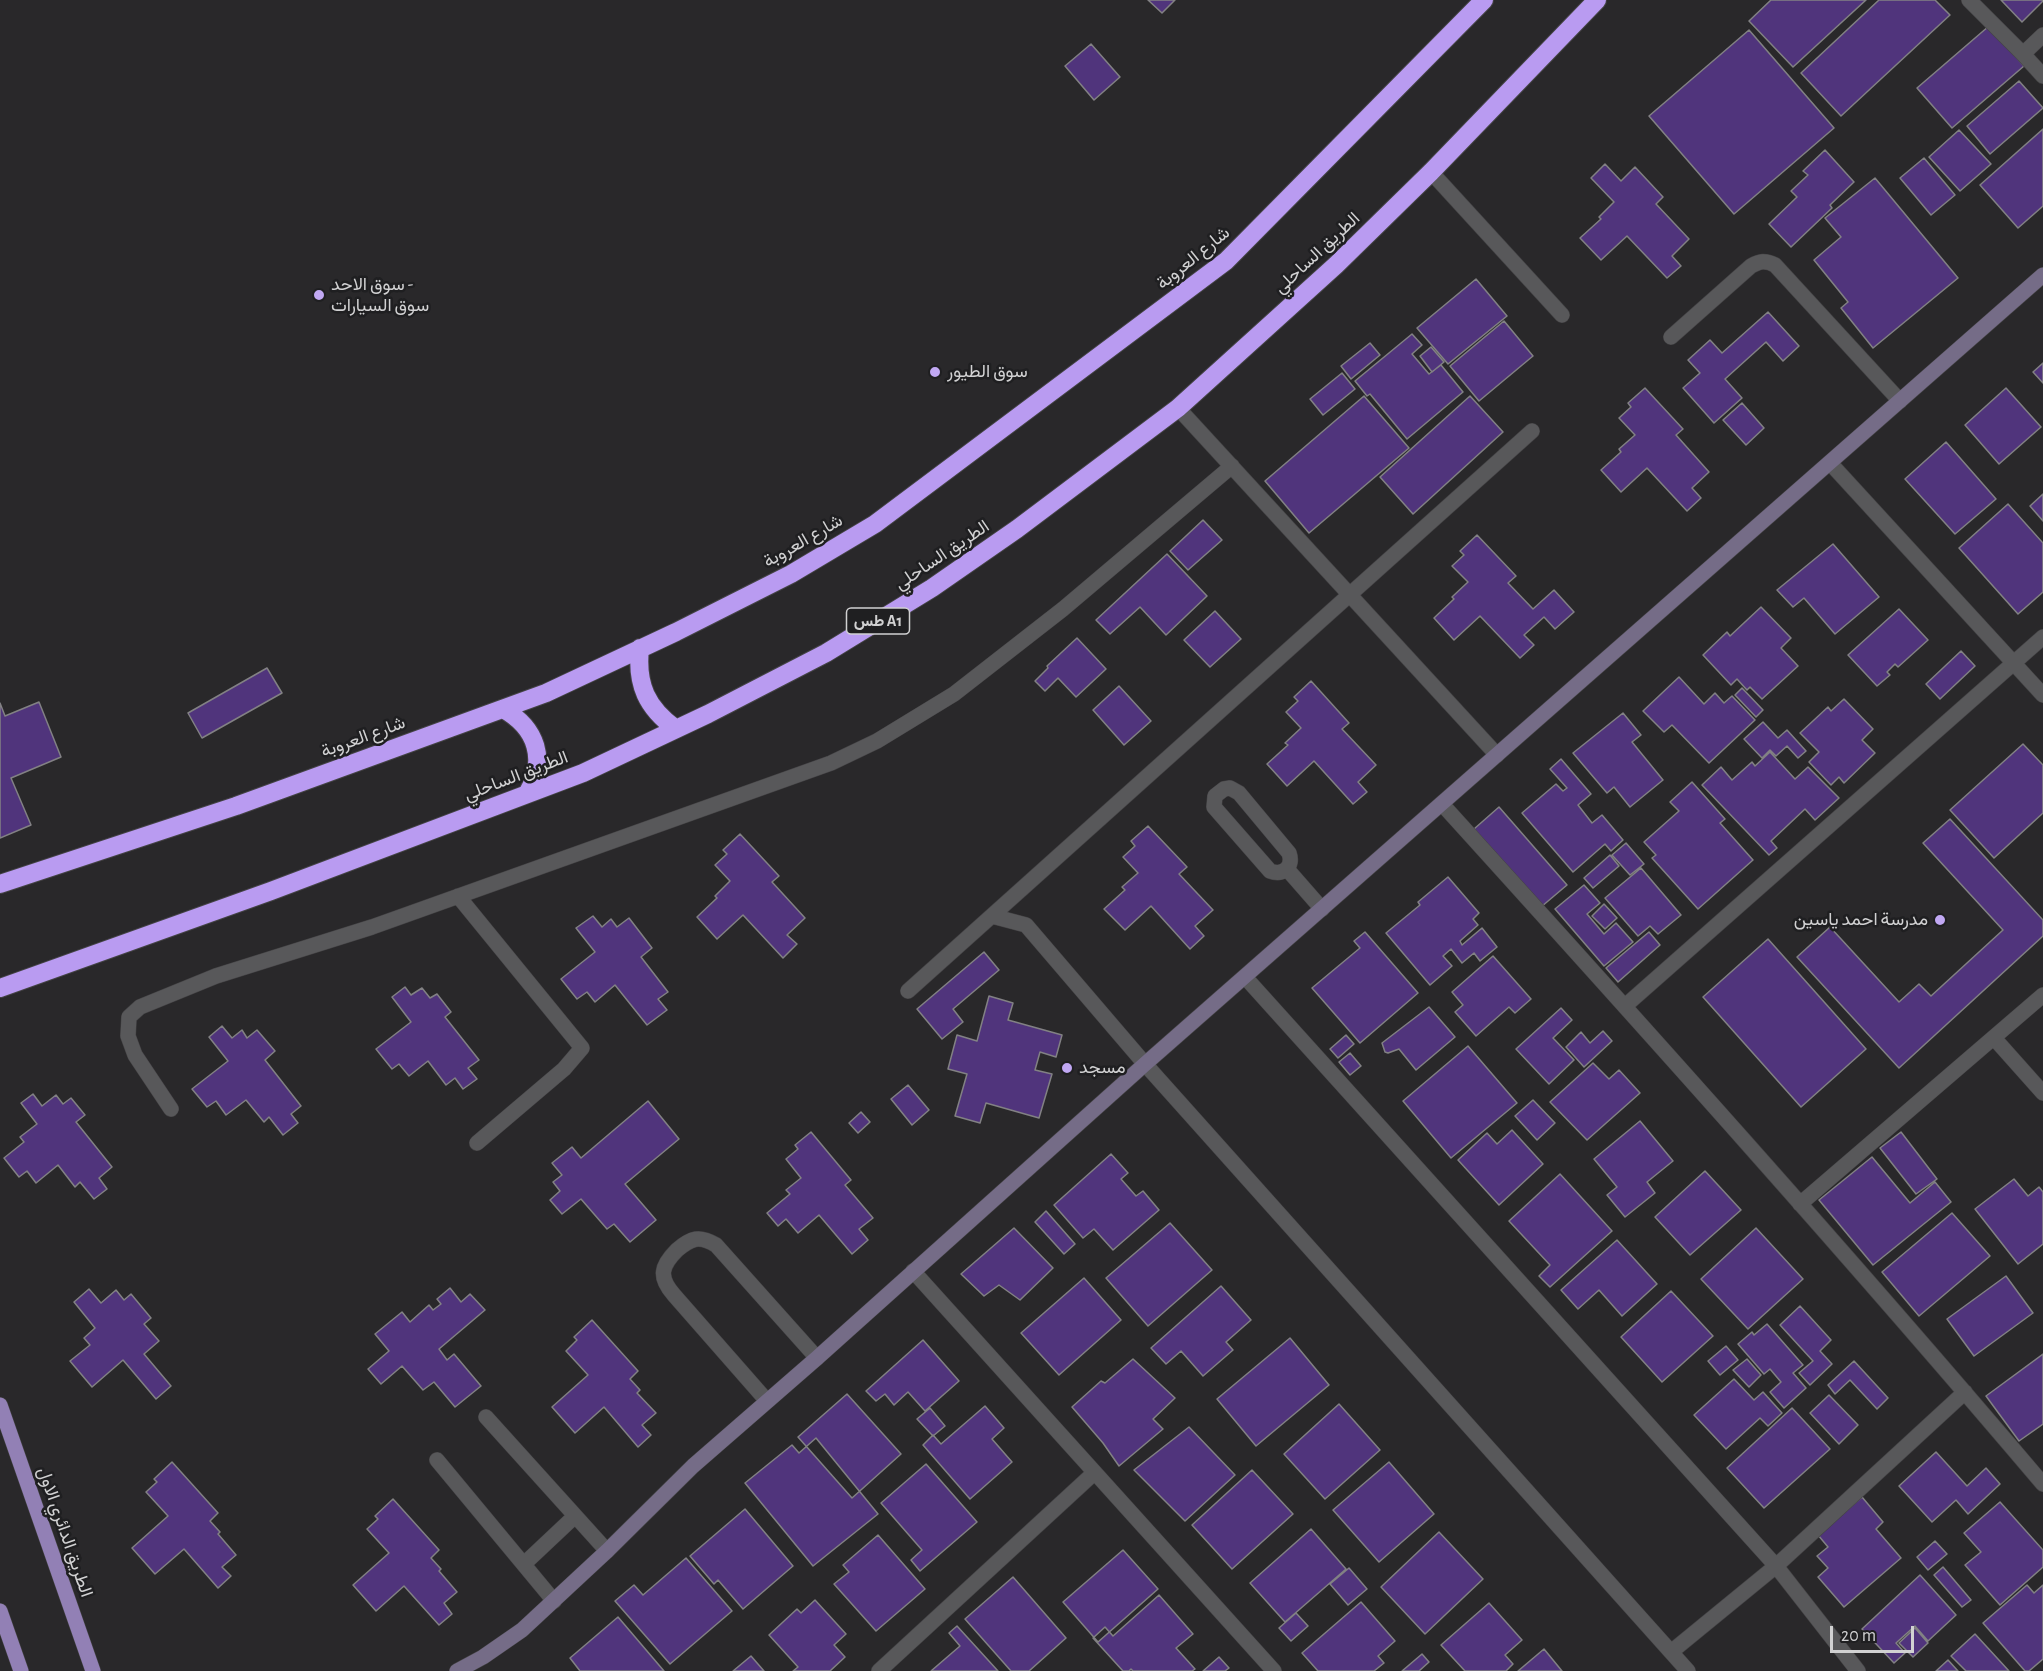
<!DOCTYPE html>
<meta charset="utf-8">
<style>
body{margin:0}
#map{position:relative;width:2043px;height:1671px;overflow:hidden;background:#29282a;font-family:"Alegreya Sans",sans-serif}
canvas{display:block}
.scale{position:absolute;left:1830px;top:1626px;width:84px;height:27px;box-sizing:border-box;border:3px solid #d1d1d2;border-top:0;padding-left:8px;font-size:18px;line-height:21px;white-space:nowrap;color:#d1d1d2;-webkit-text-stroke:4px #1f1f21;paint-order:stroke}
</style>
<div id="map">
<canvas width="2043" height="1671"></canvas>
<div class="scale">20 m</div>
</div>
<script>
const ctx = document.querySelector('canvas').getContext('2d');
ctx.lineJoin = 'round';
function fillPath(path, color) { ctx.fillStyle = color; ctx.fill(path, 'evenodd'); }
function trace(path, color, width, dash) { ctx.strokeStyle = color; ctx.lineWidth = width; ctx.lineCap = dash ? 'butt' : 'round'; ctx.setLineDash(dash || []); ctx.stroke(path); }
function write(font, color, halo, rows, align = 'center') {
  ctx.font = font + ' "Alegreya Sans",Vazirmatn,sans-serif'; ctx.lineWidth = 5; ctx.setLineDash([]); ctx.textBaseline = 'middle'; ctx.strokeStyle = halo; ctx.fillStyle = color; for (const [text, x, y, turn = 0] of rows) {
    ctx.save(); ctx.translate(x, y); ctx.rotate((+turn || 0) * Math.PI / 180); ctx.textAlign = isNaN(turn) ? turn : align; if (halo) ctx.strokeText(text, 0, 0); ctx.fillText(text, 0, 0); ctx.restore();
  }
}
const building = new Path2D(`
 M1148 0H1175L1162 13Z
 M1771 0H1866L1793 67 1749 21Z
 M1879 0H1935L1950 15 1841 116 1801 73Z
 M2001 0H2043V1L2022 22Z
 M1989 26 2024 66 1952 128 1917 88Z
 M1749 30 1834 128 1734 214 1649 116Z
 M1091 44 1120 77 1094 100 1065 66Z
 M2019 81 2043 108 1990 154 1967 126Z
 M2043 129V206L2018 228 1980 185Z
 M1959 130 1991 164 1960 191 1929 157Z
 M1825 150 1854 182 1830 205 1832 208 1791 247 1769 224 1797 197 1791 191 1808 175 1803 171Z
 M1924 158 1955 195 1931 215 1900 178Z
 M1605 164 1621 181 1635 167 1663 197 1656 204 1689 239 1672 256 1681 266 1667 278 1627 236 1601 260 1580 238 1601 219 1599 217 1614 202 1591 178Z
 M1875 178 1958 278 1873 348 1841 308 1848 302 1814 260 1841 237 1825 218Z
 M1476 279 1507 316 1448 364 1417 328Z
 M1768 312 1799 346 1783 361 1766 342 1725 379 1742 398 1714 423 1683 388 1700 373 1688 360 1710 340 1722 353Z
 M1504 321 1533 356 1479 401 1450 366Z
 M1412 334 1422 345 1412 354 1429 374 1441 365 1463 392 1407 439 1370 394 1367 396 1355 381Z
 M1370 343 1380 355 1351 379 1341 366Z
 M1431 347 1444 362 1432 372 1420 356Z
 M2043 363V383L2033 372Z
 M1342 373 1355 389 1323 415 1310 399Z
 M1645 388 1683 429 1676 435 1709 472 1692 488 1701 498 1687 511 1647 468 1621 492 1601 470 1621 452 1619 449 1635 435 1619 418 1631 407 1628 403Z
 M2006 388 2041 427 1999 464 1965 425Z
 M1364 396 1409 448 1309 533 1265 481Z
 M1470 396 1503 432 1413 514 1380 477Z
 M1742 403 1764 428 1746 445 1723 420Z
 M1946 442 1996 499 1955 534 1905 479Z
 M2043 494V521L2030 506Z
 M2008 504 2043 543V592L2018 614 1959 548Z
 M1203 520 1222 540 1188 570 1170 551Z
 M1477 535 1516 576 1508 583 1533 609 1554 590 1574 612 1555 629 1544 617 1524 635 1534 645 1520 658 1480 616 1454 640 1434 618 1454 599 1452 597 1468 582 1452 566 1464 555 1460 551Z
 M1833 544 1879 597 1835 634 1804 598 1793 607 1777 590Z
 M1167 554 1207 596 1166 635 1140 607 1110 634 1096 620Z
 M1761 607 1791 638 1781 648 1798 666 1762 699 1750 687 1747 690 1737 679 1731 685 1703 655 1727 632 1730 636Z
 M1899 609 1928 640 1898 667 1895 664 1887 672 1890 675 1877 686 1848 655Z
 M1215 611 1241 639 1210 667 1184 640Z
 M1077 638 1106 669 1076 697 1058 678 1045 691 1035 681 1048 668 1047 666Z
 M1961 651 1975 666 1940 699 1926 684Z
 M267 668 282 693 202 738 188 713Z
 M1679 677 1704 704 1715 693 1724 703 1732 696 1755 720 1709 763 1672 725 1664 732 1643 711Z
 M1311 681 1349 723 1342 729 1376 765 1358 782 1367 792 1353 804 1314 761 1287 786 1267 764 1288 745 1285 743 1301 728 1286 712 1298 701 1294 697Z
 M1119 686 1151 721 1124 745 1093 710Z
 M1742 688 1763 710 1756 717 1735 695Z
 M1844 699 1873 729 1862 740 1875 753 1844 783 1839 777 1831 785 1809 762 1819 752 1800 733 1828 707 1831 711Z
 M39 702 61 757 11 778 31 825 0 838V703L5 716Z
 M1623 713 1641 735 1632 742 1663 780 1630 807 1614 787 1607 793 1573 753Z
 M1763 722 1778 738 1787 730 1806 751 1798 758 1787 746 1776 756 1770 750 1762 758 1744 739Z
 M2023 744 2043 765V813L1994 858 1950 810Z
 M1770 752 1795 779 1808 767 1839 798 1815 820 1805 809 1771 841 1777 848 1769 855 1702 785 1721 767 1732 780 1752 762 1755 766Z
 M1561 759 1591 794 1578 805 1592 823 1602 815 1623 840 1611 851 1605 844 1573 872 1522 813 1556 784 1563 791 1567 788 1550 769Z
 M1692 782 1725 819 1720 823 1753 860 1698 909 1652 858 1656 855 1644 842 1679 811 1670 802Z
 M1499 807 1567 885 1541 907 1474 829Z
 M1950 819 2043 920V936L1899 1068 1797 957 1830 927 1899 1002 1919 984 1931 996 2003 930 1923 843Z
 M1148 826 1187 867 1179 874 1213 910 1195 926 1204 936 1190 949 1151 906 1125 930 1104 909 1125 890 1122 887 1138 873 1123 857 1135 846 1131 841Z
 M740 834 779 876 772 882 805 918 787 935 797 944 783 958 743 915 717 939 697 917 717 898 715 896 730 881 715 865 727 854 723 850Z
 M1626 843 1644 864 1630 875 1612 855Z
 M1610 855 1619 866 1593 888 1584 878Z
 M1641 868 1681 915 1658 934 1650 926 1638 936 1605 898Z
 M1448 877 1479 913 1473 919 1478 925 1460 941 1462 945 1482 928 1497 947 1480 961 1474 953 1462 963 1451 949 1443 956 1452 966 1430 985 1386 933 1420 905 1418 902Z
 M1584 885 1600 903 1587 914 1604 934 1616 923 1633 942 1604 966 1555 909Z
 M1604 904 1617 918 1605 929 1592 916Z
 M593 916 602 927 611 919 617 927 629 918 652 948 641 957 668 992 658 999 667 1010 647 1025 615 985 595 1002 587 992 577 999 561 979 595 952 576 928Z
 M1365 932 1418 993 1360 1043 1312 988 1360 948 1354 941Z
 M1649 932 1660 945 1618 982 1606 968Z
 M1768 939 1866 1049 1801 1107 1703 997Z
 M984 952 999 970 953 1009 963 1022 942 1039 917 1009Z
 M1493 956 1531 999 1515 1013 1509 1007 1476 1036 1455 1012 1463 1005 1452 992Z
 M405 987 411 995 422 988 430 998 437 994 451 1012 445 1017 479 1060 468 1068 477 1079 463 1089 455 1078 446 1085 428 1061 409 1076 399 1064 392 1069 376 1049 411 1022 392 997Z
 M989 996 1013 1003 1008 1020 1062 1035 1056 1057 1040 1052 1035 1070 1052 1074 1039 1118 986 1103 980 1123 955 1116 967 1074 948 1069 957 1035 977 1041Z
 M1429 1007 1455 1037 1416 1070 1399 1049 1388 1053 1385 1052 1382 1043Z
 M1561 1008 1572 1020 1553 1038 1574 1060 1549 1084 1516 1049Z
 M222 1026 232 1038 242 1030 247 1038 257 1030 275 1051 265 1060 301 1106 291 1114 298 1123 283 1135 269 1117 264 1122 246 1100 226 1115 216 1101 207 1107 192 1089 228 1061 209 1037Z
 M1603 1031 1612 1041 1584 1067 1566 1047 1581 1032 1590 1043Z
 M1346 1035 1354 1044 1338 1058 1330 1049Z
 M1468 1046 1517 1103 1451 1158 1403 1101Z
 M1350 1053 1361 1066 1350 1075 1339 1062Z
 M1593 1063 1609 1079 1619 1070 1640 1093 1587 1140 1550 1102Z
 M908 1085 929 1110 912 1125 891 1099Z
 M33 1094 42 1106 56 1095 63 1104 71 1098 85 1115 76 1122 112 1167 99 1178 107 1189 94 1199 80 1182 75 1187 58 1165 36 1183 27 1171 19 1177 4 1158 24 1142 20 1137 37 1124 21 1103Z
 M1533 1100 1555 1123 1537 1140 1515 1116Z
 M648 1101 679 1139 625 1184 656 1220 630 1242 614 1224 607 1229 581 1199 562 1214 550 1200 560 1191 553 1182 562 1175 552 1163 572 1147 581 1158Z
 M861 1112 870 1122 858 1133 849 1123Z
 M1640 1121 1673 1161 1647 1182 1655 1193 1625 1217 1607 1195 1617 1187 1594 1159Z
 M1512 1130 1543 1164 1499 1205 1458 1160 1487 1133 1497 1144Z
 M811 1132 851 1180 845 1185 873 1218 859 1229 868 1240 852 1254 819 1215 798 1233 786 1219 778 1226 767 1213 790 1194 786 1190 801 1178 786 1159 798 1149 795 1145Z
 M1901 1132 1937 1179 1916 1194 1880 1148Z
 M1111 1154 1128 1173 1121 1179 1136 1196 1143 1191 1159 1210 1113 1250 1094 1229 1083 1238 1054 1205Z
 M1872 1157 1910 1203 1935 1182 1951 1202 1873 1265 1819 1200Z
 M1705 1171 1741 1210 1690 1255 1655 1217Z
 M1560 1174 1612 1231 1550 1287 1539 1276 1550 1265 1509 1221Z
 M2014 1179 2028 1196 2039 1187 2043 1192V1244L2018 1264 1975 1209Z
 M1046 1211 1075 1244 1064 1254 1035 1222Z
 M1952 1213 1990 1256 1919 1316 1882 1272Z
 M1170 1223 1212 1270 1148 1326 1106 1278Z
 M1014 1228 1053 1268 1020 1300 999 1285 984 1296 961 1274Z
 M1756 1228 1803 1279 1748 1329 1701 1279Z
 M1617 1240 1657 1284 1622 1316 1599 1290 1578 1309 1561 1290Z
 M2006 1276 2033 1313 1974 1356 1947 1319Z
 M1084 1278 1121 1320 1059 1375 1021 1333Z
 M1221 1286 1251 1320 1226 1342 1233 1350 1203 1376 1181 1351 1166 1364 1151 1348Z
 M450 1288 461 1302 470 1294 485 1310 439 1349 447 1360 454 1354 481 1386 455 1407 434 1382 423 1390 402 1366 381 1384 368 1369 389 1351 375 1334 402 1312 410 1322 429 1305 433 1310 441 1304 437 1299Z
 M89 1289 101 1303 116 1290 124 1300 131 1294 151 1318 144 1324 159 1341 144 1354 171 1386 156 1399 123 1360 92 1387 70 1361 90 1345 84 1338 95 1328 74 1302Z
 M1671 1291 1713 1336 1662 1382 1621 1337Z
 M1800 1306 1831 1340 1820 1351 1832 1364 1810 1385 1799 1373 1813 1361 1780 1325Z
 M592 1320 638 1371 630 1379 640 1390 637 1393 656 1413 642 1425 651 1435 638 1447 604 1407 575 1433 552 1407 588 1375 566 1351 577 1340 574 1337Z
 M1767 1324 1803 1365 1793 1373 1806 1388 1784 1408 1770 1392 1781 1382 1770 1369 1764 1374 1738 1344 1752 1332 1754 1335Z
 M1290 1338 1329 1385 1256 1446 1217 1399Z
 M923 1340 959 1381 925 1411 908 1392 894 1405 885 1394 876 1401 866 1391Z
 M1726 1346 1738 1360 1720 1375 1708 1361Z
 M2043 1354V1424L2019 1441 1986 1396Z
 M1133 1359 1175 1398 1153 1419 1163 1429 1119 1466 1103 1443 1072 1407 1101 1381 1105 1383Z
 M1747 1359 1761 1375 1749 1387 1733 1370Z
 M1854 1361 1888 1398 1877 1409 1850 1380 1835 1394 1828 1385Z
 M1734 1379 1754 1400 1763 1392 1782 1413 1768 1426 1760 1418 1726 1449 1694 1415Z
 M847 1394 901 1454 852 1498 798 1437Z
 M1829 1395 1858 1425 1839 1444 1810 1413Z
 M1339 1404 1380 1450 1325 1499 1284 1454Z
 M985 1406 1004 1428 992 1439 1012 1462 970 1499 923 1445 933 1435 941 1444Z
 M930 1408 945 1426 933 1436 917 1419Z
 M1792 1408 1830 1449 1764 1508 1727 1468Z
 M1189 1427 1235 1475 1185 1521 1134 1470Z
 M816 1438 878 1514 813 1566 745 1483 792 1445 799 1453Z
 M1936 1452 1967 1486 1986 1468 2000 1484 1968 1514 1956 1500 1932 1522 1899 1486Z
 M172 1462 218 1513 210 1521 220 1532 218 1534 236 1555 222 1567 231 1576 218 1588 184 1549 155 1574 132 1548 168 1516 146 1492 157 1482 154 1479Z
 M1389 1462 1434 1514 1379 1562 1333 1510Z
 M926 1464 977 1522 920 1571 911 1560 922 1550 881 1503Z
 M1252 1470 1293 1514 1232 1569 1192 1525Z
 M1862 1497 1883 1522 1876 1529 1901 1558 1844 1607 1818 1577 1828 1568 1817 1556 1828 1547 1818 1535Z
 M393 1499 439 1550 431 1558 441 1569 439 1571 457 1592 444 1603 452 1614 439 1625 404 1586 376 1611 353 1585 389 1553 367 1529 378 1519 375 1516Z
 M2000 1502 2043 1550V1567L2000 1605 1965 1565 1981 1552 1964 1533Z
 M745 1509 793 1566 743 1609 718 1580 714 1584 690 1556Z
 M1311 1529 1346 1569 1285 1622 1250 1583Z
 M1439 1532 1483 1579 1425 1634 1381 1587Z
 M878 1535 925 1589 876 1631 834 1584 849 1572 843 1565Z
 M1935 1541 1947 1554 1928 1570 1917 1557Z
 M1123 1550 1158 1589 1098 1642 1063 1602Z
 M686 1558 732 1611 670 1664 615 1601 634 1585 643 1595Z
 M1943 1567 1971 1600 1962 1607 1934 1575Z
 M1349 1568 1367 1589 1348 1605 1330 1584Z
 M1920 1575 1956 1615 1928 1641 1915 1626 1896 1643 1905 1653 1894 1663 1862 1629Z
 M1013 1577 1066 1638 1029 1671H1011L965 1619Z
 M2027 1585 2034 1593 2043 1585V1659L2029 1671H2025L1983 1623Z
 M1159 1595 1193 1634 1176 1648 1195 1669 1192 1671H1133L1131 1669 1129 1671H1123L1093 1638 1105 1627 1113 1636Z
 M815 1600 846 1634 834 1645 845 1657 830 1671H793L798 1667 769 1635 797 1609 801 1613Z
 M1361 1602 1395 1641 1378 1656 1384 1663 1374 1671H1318L1302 1653Z
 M1489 1603 1522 1640 1505 1655 1513 1664 1506 1671H1465L1441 1645Z
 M1296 1613 1308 1626 1291 1641 1279 1628Z
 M618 1617 664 1671H580L570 1658Z
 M957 1626 998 1671H931L960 1646 949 1633Z
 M1915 1628 1928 1643 1913 1657 1899 1643Z
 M1975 1634 2009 1671H1966L1951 1656Z
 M1544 1649 1562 1671H1518Z
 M1422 1654 1429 1662 1419 1671H1402Z
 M751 1656 764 1671H733Z
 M1219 1657 1229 1668 1225 1671H1203Z
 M1948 1660 1958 1671H1936Z`);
const street = new Path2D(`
 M1969 0 2023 54
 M2043 35 2023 54 2043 76
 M1431 172 1562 315
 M1671 337 1751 266C1760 261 1765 260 1775 265L1900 401
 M1178 408 1497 755
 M1831 464 2043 695
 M1230 788 1239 793 1289 853C1294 867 1283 876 1270 871L1214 807 1215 796 1224 789Z
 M1442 804C1645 1028 1847 1253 2043 1484
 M1287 869 1322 909
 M458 896 582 1048 564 1069 477 1143
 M992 916 1026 925 1145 1064 1688 1671
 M1245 977 1776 1566 1858 1671
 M908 991 1532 431
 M1625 1006 2043 637
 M1994 1038 2043 1093
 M171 1109 135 1055 128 1036 129 1017 140 1007 216 976 372 927 831 763 877 741 954 694 1063 609 1232 466
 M1800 1204 2043 995
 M913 1271 1274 1671
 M767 1401 674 1295C658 1277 661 1266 677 1250 691 1238 699 1235 716 1245L817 1358
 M486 1417 607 1551
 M437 1460 554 1601
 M524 1564 575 1516
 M1671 1652 1776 1566 1965 1392
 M879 1671 1094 1473`);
const secondary = new Path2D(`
 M457 1671 483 1657 522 1630 607 1551 693 1466 817 1358 1145 1064 2043 275`);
const primary = new Path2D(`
 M0 1405 93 1671
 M0 1611 21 1671`);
const highway = new Path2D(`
 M640 648C636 685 647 708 676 729
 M503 709C537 728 547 760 527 794
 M0 884 236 806 546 693 676 632 791 574 875 524 1226 261 1484 0
 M0 988 271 891 583 773 708 714 826 653 932 588 1017 529 1178 408 1336 265 1431 172 1597 0`);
const markers = [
 [319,295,6,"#c1a8f3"],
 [935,372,6,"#c1a8f3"],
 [1940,920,6,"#c1a8f3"],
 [1067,1068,6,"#c1a8f3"]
];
const shields = [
 [878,621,63]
];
const shieldNames = [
 ["طس A1",878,621]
];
const streetNames = [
 ["الطريق الساحلي",1317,253,-43],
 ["شارع العروبة",1193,258,-39],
 ["شارع العروبة",803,541,-30],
 ["الطريق الساحلي",942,555,-34],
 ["شارع العروبة",363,737,-20],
 ["الطريق الساحلي",516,776,-21],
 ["الطريق الدائري الاول",65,1532,71]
];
const poiNames = [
 ["سوق الاحد -",331,285],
 ["سوق السيارات",331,306],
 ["سوق الطيور",947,372],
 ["مدرسة احمد ياسين",1928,920,"right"],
 ["مسجد",1079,1068]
];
fillPath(building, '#50347c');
trace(building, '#828184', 1.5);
trace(street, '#444345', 16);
trace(secondary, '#444345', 16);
trace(primary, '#444345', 16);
trace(highway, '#444345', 20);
trace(street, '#58585a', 15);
trace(secondary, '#756c87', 15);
trace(primary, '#9280b5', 15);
trace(highway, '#b99bf1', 18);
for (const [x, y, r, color] of markers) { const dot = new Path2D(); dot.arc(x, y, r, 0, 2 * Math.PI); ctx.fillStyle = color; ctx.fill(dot); trace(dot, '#1f1f21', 2); }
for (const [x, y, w] of shields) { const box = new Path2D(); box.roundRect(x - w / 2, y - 13, w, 26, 4.5); ctx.fillStyle = '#1f1f21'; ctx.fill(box); trace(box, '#d1d1d2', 1.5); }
write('bold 16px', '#d1d1d2', null, shieldNames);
write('18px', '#d1d1d2', '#1f1f21', streetNames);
write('18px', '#d1d1d2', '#1f1f21', poiNames, 'left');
</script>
